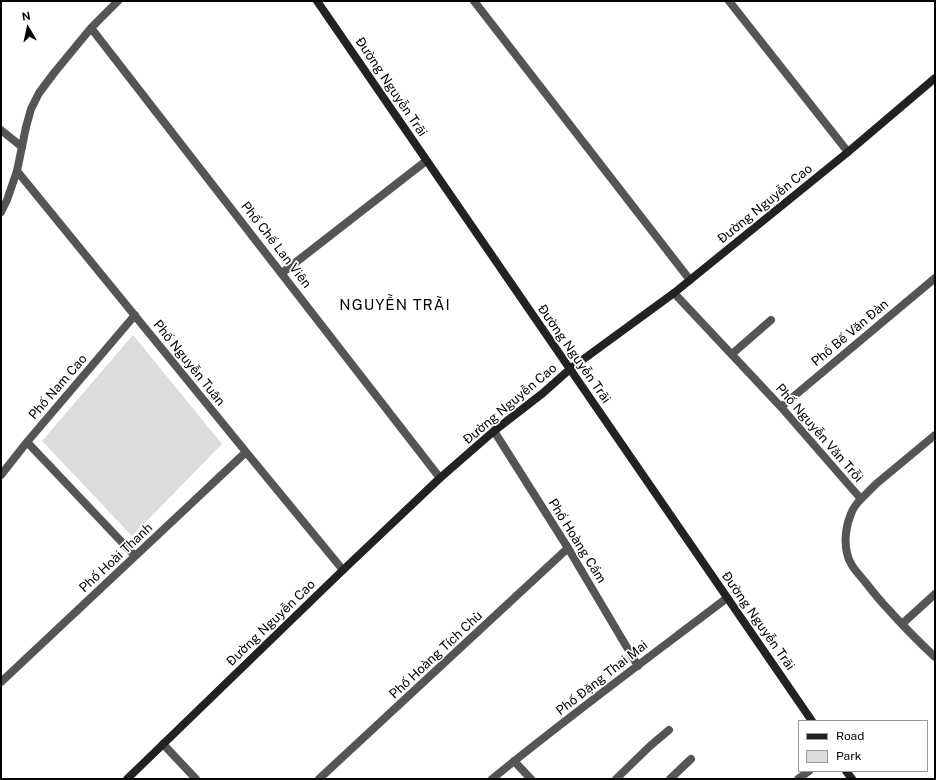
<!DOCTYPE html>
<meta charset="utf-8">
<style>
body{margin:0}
#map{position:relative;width:936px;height:780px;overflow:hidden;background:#fff;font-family:"Public Sans",sans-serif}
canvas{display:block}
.frame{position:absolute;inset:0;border:2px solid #000;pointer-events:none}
.legend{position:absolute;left:798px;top:720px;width:130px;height:52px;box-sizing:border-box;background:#fff;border:1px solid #999;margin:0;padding:5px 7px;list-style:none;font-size:12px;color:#000}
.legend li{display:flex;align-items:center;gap:8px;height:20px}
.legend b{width:20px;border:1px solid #999}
.north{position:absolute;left:8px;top:8px;width:40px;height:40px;-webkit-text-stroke:3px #fff;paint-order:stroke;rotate:351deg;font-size:11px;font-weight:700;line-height:16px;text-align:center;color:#000}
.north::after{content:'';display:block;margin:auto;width:14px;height:18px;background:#000;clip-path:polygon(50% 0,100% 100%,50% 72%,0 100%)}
</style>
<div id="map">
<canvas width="936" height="780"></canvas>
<div class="frame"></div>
<ul class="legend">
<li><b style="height:5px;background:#222"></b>Road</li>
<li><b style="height:11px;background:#dcdcdc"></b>Park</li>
</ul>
<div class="north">N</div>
</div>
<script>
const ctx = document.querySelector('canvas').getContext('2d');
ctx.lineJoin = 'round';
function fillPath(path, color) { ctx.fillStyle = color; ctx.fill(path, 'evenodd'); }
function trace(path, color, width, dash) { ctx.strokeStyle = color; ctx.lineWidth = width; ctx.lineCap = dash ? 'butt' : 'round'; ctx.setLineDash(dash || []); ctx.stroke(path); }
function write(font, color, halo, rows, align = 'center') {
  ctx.font = font + ' "Public Sans",sans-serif'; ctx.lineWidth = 3.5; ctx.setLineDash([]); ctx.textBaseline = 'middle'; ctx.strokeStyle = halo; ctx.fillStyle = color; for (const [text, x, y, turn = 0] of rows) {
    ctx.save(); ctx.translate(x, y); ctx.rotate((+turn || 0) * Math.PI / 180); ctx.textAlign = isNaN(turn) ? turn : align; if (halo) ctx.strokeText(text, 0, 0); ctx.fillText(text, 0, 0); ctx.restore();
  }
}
const green = new Path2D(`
 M133 335 222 444 132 536 42 441Z`);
const lane = new Path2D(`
 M474 1 690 280
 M729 1 848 152
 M1 130 22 147
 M732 354 771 320
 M670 779 691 759
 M798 779 809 771`);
const street = new Path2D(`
 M91 28 440 478
 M17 171 246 452 343 570
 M1 212 7 200 17 171 26 127 31 109 39 93 54 73 91 28 118 1
 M282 273 426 161
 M674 293 781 407 861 499C857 503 853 508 851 514 846 525 844 541 847 553 849 565 859 574 866 583 873 592 880 601 888 609 903 626 919 642 935 657
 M781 407 935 278
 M494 431 568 548 638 666
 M27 442 135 556
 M1 475 27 442 135 315
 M861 499 876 484 935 435
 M902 624 935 594
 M1 682 246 452
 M163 744 196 779
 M514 761 531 779
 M319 779 568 548
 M492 779C569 716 648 658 727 598
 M616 779 650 746 669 730`);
const secondary = new Path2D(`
 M317 1 812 721
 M846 771 852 779
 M127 779 343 570 440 478 494 431 543 393 570 369 674 293 690 280 848 152 935 78`);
const streetNames = [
 ["Đường Nguyễn Trãi",391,87,56],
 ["Đường Nguyễn Cao",765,204,-39],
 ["Phố Chế Lan Viên",276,245,52],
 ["Phố Bế Văn Đàn",850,333,-40],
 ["Đường Nguyễn Trãi",574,354,55],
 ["Phố Nguyễn Tuân",189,363,51],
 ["Phố Nam Cao",58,387,-49],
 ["Đường Nguyễn Cao",510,404,-40],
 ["Phố Nguyễn Văn Trỗi",819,433,49],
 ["Phố Hoàng Cầm",577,541,58],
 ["Phố Hoài Thanh",116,558,-43],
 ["Đường Nguyễn Trãi",758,621,55],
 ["Đường Nguyễn Cao",271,623,-44],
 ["Phố Hoàng Tích Chù",436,655,-43],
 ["Phố Đặng Thai Mai",602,678,-38]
];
const quarterNames = [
 ["NGUYỄN TRÃI",395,305]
];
fillPath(green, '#dcdcdc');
trace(lane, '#555', 8);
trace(street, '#555', 8);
trace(secondary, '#222', 8);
write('13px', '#000', '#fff', streetNames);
ctx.letterSpacing = '1px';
write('15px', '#000', '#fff', quarterNames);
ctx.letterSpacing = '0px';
</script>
